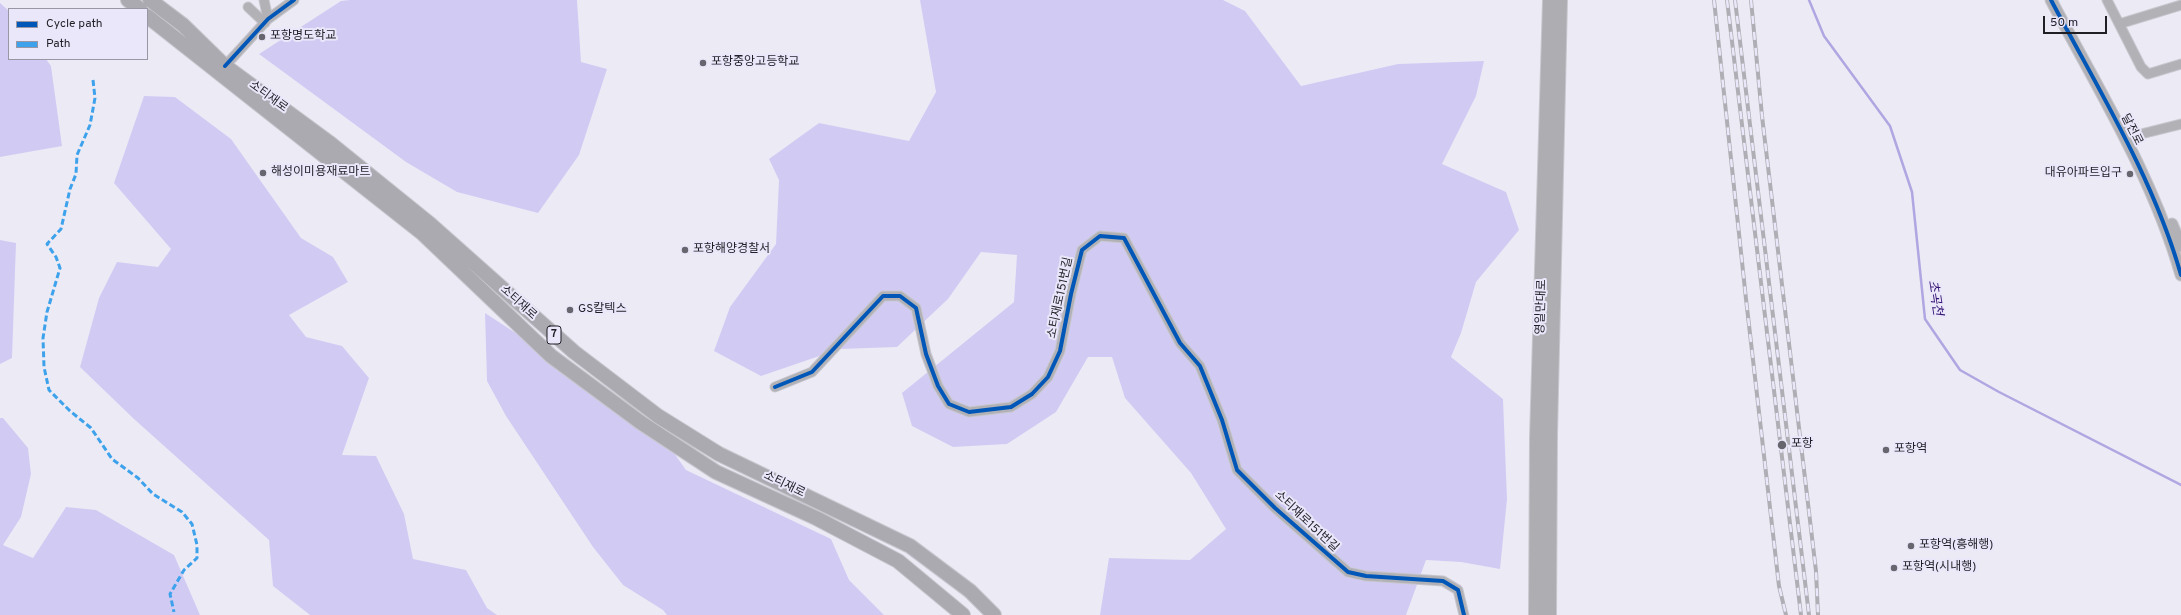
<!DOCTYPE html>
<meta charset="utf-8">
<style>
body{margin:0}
#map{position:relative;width:2181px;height:615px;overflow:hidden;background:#ecebf5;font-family:Overpass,sans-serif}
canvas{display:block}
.legend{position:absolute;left:8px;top:8px;width:140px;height:52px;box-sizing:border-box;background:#e9e7f9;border:1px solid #9997a5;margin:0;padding:5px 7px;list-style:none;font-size:12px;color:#201f26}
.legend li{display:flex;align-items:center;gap:8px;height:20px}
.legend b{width:20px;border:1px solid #9997a5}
.scale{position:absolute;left:2043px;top:16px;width:64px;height:18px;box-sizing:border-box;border:2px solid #201f26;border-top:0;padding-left:5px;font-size:12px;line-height:14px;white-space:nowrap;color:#201f26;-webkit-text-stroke:3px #e9e7f9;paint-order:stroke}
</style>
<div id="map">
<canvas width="2181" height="615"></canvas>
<ul class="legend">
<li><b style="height:5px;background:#0057b8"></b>Cycle path</li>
<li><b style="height:5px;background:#3da2eb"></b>Path</li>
</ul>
<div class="scale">50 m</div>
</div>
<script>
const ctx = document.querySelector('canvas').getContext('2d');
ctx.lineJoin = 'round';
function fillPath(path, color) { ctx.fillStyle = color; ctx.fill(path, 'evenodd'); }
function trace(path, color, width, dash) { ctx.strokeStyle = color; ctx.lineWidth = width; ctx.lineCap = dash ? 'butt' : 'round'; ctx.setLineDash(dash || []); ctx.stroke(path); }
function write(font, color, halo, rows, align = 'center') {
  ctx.font = font + ' Overpass,"Noto Sans KR",sans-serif'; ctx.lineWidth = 4; ctx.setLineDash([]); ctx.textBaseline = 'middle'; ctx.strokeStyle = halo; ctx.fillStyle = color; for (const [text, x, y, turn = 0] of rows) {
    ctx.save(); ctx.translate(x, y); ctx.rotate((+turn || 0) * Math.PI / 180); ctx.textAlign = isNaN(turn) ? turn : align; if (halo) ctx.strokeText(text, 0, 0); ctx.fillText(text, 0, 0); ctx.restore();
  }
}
const forest = new Path2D(`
 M350 0H577L581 62 607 69 579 155 538 213 457 192 406 162 259 54 341 1Z
 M920 0H1223L1245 11 1301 86 1398 64 1484 61 1476 96 1442 164 1506 192 1519 230 1476 282 1461 333 1451 357 1503 399 1507 499 1500 569 1461 562 1426 560 1406 615H1100L1109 558 1190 560 1226 529 1191 473 1125 398 1112 357H1088L1056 412 1007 444 953 447 912 426 902 393 1014 302 1017 255 981 252 948 299 897 347 840 349 761 376 714 351 730 307 776 244 779 180 769 159 819 123 909 141 936 92Z
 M0 3 9 11V59H46L51 66 62 146 0 157Z
 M144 96 175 97 231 139 301 238 333 257 348 282 289 315 306 337 342 346 369 378 342 455 376 456 404 514 413 559 466 570 487 608 497 615H310L273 586 269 540 134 419 80 367 99 298 117 262 158 267 171 249 114 183Z
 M0 240 16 243 12 358 0 364Z
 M485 313 652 422 686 470 831 539 849 580 884 615H667L663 610 623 585 593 547 506 416 487 381Z
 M0 418H3L28 448 31 474 21 517 3 545 33 558 66 507 96 510 174 555 200 615H0Z`);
const stream = new Path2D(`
 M1809 0 1824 36 1890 126 1912 192 1925 319 1960 370 1999 392 2181 485`);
const minor = new Path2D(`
 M264 0 268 19
 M2107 0 2141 67 2148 74 2181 64
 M248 7 265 23
 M2119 24 2181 5
 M225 66 268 19 294 0
 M2125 138 2181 124
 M775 387 812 372 883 296H900L916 308 926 354 938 386 949 404 969 412 1011 407 1032 394 1048 377 1060 351 1071 294 1082 250 1100 236 1124 238 1180 343 1200 366 1222 420 1237 470 1275 508 1348 572 1366 576 1443 581 1458 590 1464 615`);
const tertiary = new Path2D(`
 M2051 0C2098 89 2153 177 2181 275
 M2172 224 2181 246`);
const primary = new Path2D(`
 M128 0 140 9
 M150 0 183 25 225 66 331 144 430 224 574 352 658 416 719 454 910 546 970 591 994 615
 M147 16 422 233 551 356 640 422 716 472 816 518 898 561 963 615`);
const trunk = new Path2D(`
 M1536 615 1537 438 1550 0
 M1549 615 1550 434 1560 0`);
const rail = new Path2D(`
 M1714 0 1746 299 1779 586 1786 615
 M1727 0 1801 615
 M1735 0 1809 615
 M1751 0 1762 116 1816 571 1818 615`);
const quiet = new Path2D(`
 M93 80 95 98 90 125 77 155 76 174 70 189 61 229 47 244 56 257 60 268 47 312 43 338 44 367 49 390 70 411 91 428 112 459 138 478 153 494 182 512 192 524 197 545V558L184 570 170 594 174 612`);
const cycleway = new Path2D(`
 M2051 0C2098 89 2153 177 2181 275
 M225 66 268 19 294 0
 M775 387 812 372 883 296H900L916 308 926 354 938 386 949 404 969 412 1011 407 1032 394 1048 377 1060 351 1071 294 1082 250 1100 236 1124 238 1180 343 1200 366 1222 420 1237 470 1275 508 1348 572 1366 576 1443 581 1458 590 1464 615`);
const markers = [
 [262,37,4,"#67666e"],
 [703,63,4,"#67666e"],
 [263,173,4,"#67666e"],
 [2130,174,4,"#67666e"],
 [685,250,4,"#67666e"],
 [570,310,4,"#67666e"],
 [1782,445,5,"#67666e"],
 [1886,450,4,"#67666e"],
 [1911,546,4,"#67666e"],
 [1894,568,4,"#67666e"]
];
const shields = [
 [554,335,14]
];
const shieldNames = [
 ["7",554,335]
];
const poiNames = [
 ["포항명도학교",270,37],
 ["포항중앙고등학교",711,63],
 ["해성이미용재료마트",271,173],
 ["대유아파트입구",2122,174,"right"],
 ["포항해양경찰서",693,250],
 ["GS칼텍스",578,310],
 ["포항",1791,445],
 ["포항역",1894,450],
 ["포항역(흥해행)",1919,546],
 ["포항역(시내행)",1902,568]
];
const streetNames = [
 ["소티재로",268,97,36],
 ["달전로",2131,130,63],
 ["소티재로151번길",1061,298,-78],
 ["소티재로",518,303,42],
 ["영일만대로",1542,307,-88],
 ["소티재로",784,485,26],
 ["소티재로151번길",1306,522,43]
];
const waterNames = [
 ["초곡천",1934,298,81]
];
fillPath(forest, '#d1cbf4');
trace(stream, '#b0a6e1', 2.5);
trace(minor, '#c8c7cf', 11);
trace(tertiary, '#c8c7cf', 13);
trace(primary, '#c8c7cf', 16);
trace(trunk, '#c8c7cf', 16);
trace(minor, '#b2b1b6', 9);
trace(tertiary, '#b2b1b6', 11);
trace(primary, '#abaab0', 14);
trace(trunk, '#aeadb2', 14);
trace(rail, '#afaeb4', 4);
trace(rail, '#e9e7f9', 2.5, [8]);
trace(quiet, '#3da2eb', 3, [6, 3]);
trace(cycleway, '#0057b8', 4);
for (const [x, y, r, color] of markers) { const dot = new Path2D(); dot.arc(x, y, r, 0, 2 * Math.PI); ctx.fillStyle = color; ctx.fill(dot); trace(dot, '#e9e7f9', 1.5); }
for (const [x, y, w] of shields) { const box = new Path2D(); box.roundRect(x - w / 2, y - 9, w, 18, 3); ctx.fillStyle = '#e9e7f9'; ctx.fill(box); trace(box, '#201f26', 1); }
write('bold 11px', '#201f26', null, shieldNames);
write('12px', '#201f26', '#e9e7f9', poiNames, 'left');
write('12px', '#201f26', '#e9e7f9', streetNames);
write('italic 13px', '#351374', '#e9e7f9', waterNames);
</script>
